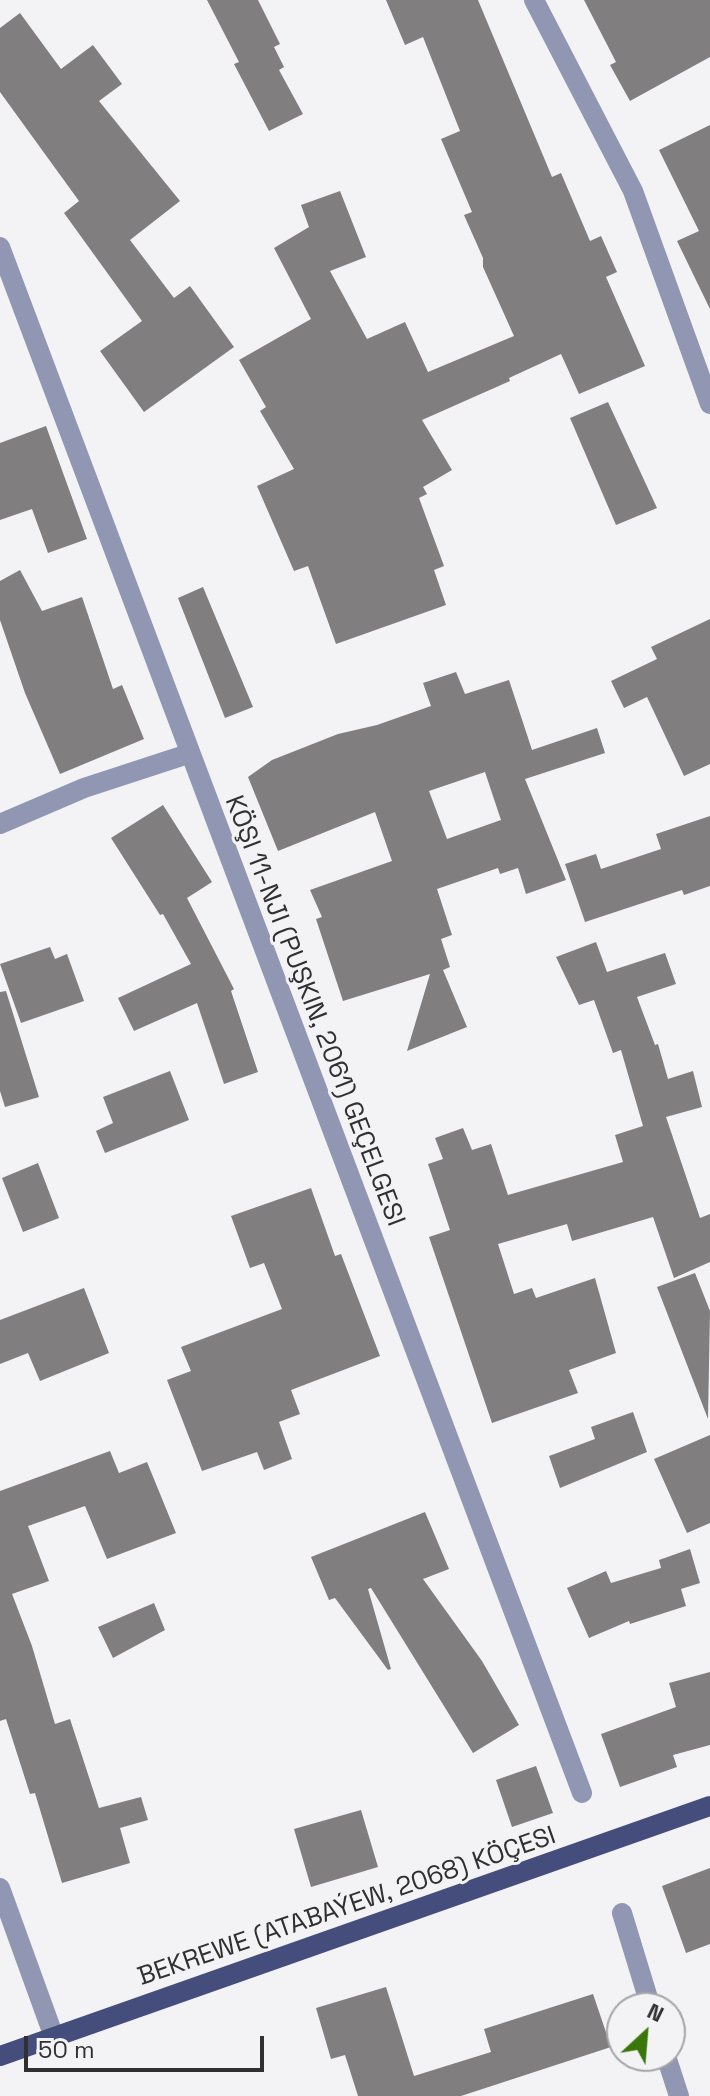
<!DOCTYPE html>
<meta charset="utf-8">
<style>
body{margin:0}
#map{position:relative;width:710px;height:2096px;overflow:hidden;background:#f3f2f5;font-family:"Space Grotesk",sans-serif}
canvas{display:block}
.north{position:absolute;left:606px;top:1992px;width:80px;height:80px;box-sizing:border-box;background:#f3f2f5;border:2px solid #a5a4a7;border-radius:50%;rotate:26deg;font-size:22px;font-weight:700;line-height:32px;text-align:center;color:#303031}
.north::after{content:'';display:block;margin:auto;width:28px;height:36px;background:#3b760b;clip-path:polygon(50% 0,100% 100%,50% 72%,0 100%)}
.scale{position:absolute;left:24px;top:2036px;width:240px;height:36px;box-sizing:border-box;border:4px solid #303031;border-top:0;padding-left:10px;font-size:24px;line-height:28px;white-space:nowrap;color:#303031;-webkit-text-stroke:6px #f3f2f5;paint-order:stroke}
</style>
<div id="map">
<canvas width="710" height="2096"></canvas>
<div class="north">N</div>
<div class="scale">50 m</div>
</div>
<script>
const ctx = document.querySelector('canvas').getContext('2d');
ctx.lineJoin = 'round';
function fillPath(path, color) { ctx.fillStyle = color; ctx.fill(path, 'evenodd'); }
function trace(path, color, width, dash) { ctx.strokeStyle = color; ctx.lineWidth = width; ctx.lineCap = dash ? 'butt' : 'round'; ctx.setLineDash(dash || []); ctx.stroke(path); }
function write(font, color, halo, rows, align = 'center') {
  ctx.font = font + ' "Space Grotesk",sans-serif'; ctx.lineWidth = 6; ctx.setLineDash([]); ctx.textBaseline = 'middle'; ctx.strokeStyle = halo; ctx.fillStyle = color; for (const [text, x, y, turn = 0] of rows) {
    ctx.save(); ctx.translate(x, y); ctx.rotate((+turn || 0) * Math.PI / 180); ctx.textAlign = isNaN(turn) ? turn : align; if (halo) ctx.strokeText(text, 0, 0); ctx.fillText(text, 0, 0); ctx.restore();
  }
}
const building = new Path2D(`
 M207 0H258L280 44 274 47 284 67 279 70 303 114 269 131 234 64 239 62Z
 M386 0H478L552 177 561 173 590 241 601 236 617 272 606 277 645 366 579 394 561 354 509 378 510 381 422 420 452 470 423 487 427 494 419 498 444 566 434 570 446 605 336 644 308 566 294 571 257 486 294 469 260 411 266 407 239 360 311 319 274 248 309 227 301 205 340 191 366 257 330 271 367 339 405 322 428 372 514 336 483 267V258L464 215 472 212 441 139 460 131 423 37 405 45Z
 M584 0H710V57L630 101 610 65 616 62Z
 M20 13 61 69 93 45 122 84 99 101 180 201 130 240 174 298 190 286 234 347 144 412 100 351 142 321 64 213 79 201 0 92V28Z
 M710 125V309L677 241 699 231 659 150Z
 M608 402 657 508 616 525 570 418Z
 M46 426 87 539 48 553 32 509 0 520V443Z
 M20 570 42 611 82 597 113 689 122 685 144 739 60 774 25 693 0 620V581Z
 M203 587 253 707 225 718 178 598Z
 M710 619V764L684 776 647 697 624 708 611 681 657 659 651 647Z
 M456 672 465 694 509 680 532 750 597 728 605 753 525 779 566 880 526 894 518 868 500 874 498 868 437 889 452 935 441 939 450 967 443 970 467 1027 407 1051 430 974 343 1001 316 919 322 917 310 890 392 861 375 812 278 851 248 777 272 760 338 734 377 725 431 706 423 683ZM485 772 501 820 447 839 429 791Z
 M163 805 212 882 187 898 234 989 231 991 258 1072 224 1084 197 1003 134 1031 118 998 191 964 163 914 160 915 111 838Z
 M710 816V886L684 895 682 890 585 922 565 864 596 854 601 869 661 849 656 834Z
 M596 942 607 972 665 953 676 984 637 997 655 1045 658 1044 668 1079 693 1071 702 1107 666 1117 700 1218 710 1214V1262L674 1278 653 1217 572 1241 567 1224 498 1244 514 1294 532 1288 536 1298 595 1278 616 1353 569 1370 578 1393 492 1423 429 1237 450 1230 428 1164 443 1159 435 1138 463 1128 472 1150 491 1144 508 1195 623 1162 615 1135 643 1126 621 1050 613 1053 594 1000 579 1005 556 957Z
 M50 947 55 959 67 954 84 1001 21 1023 0 964Z
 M6 991 39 1097 5 1107 0 1091V992Z
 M170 1071 189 1120 105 1153 96 1131 113 1123 103 1097Z
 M38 1163 59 1218 23 1232 2 1178Z
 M311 1188 335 1256 341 1254 380 1356 291 1390 300 1414 279 1422 292 1459 264 1470 257 1452 202 1471 167 1380 191 1371 181 1347 282 1309 264 1263 250 1268 231 1216Z
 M695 1273 710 1311 708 1419 657 1287Z
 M84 1288 109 1353 40 1381 28 1353 0 1364V1320Z
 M633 1412 647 1452 560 1488 549 1456 595 1439 591 1427Z
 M710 1435V1523L687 1533 654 1459Z
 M110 1451 119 1473 147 1462 176 1533 107 1559 85 1506 28 1526 49 1581 12 1594 32 1646 55 1724 70 1719 99 1808 141 1797 148 1820 120 1828 130 1863 62 1883 35 1793 30 1794 6 1719 0 1721V1491Z
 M425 1512 449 1569 423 1579 482 1661 519 1725 473 1753 371 1588 368 1589 391 1669 388 1670 335 1598 329 1600 311 1557Z
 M690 1549 700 1583 681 1589 686 1606 630 1624 629 1621 589 1638 567 1588 606 1571 611 1583 661 1568 659 1560Z
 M154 1603 165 1630 113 1658 98 1627Z
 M710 1672V1745L673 1755 677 1767 620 1787 601 1734 676 1707 669 1683Z
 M536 1766 553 1813 512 1827 496 1780Z
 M361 1810 378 1867 311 1887 294 1829Z
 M710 1868V1944L686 1953 662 1886Z
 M386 1987 414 2076 491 2052 484 2029 593 1994 611 2047 461 2096H358L345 2055 331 2059 316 2008Z`);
const minor = new Path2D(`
 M534 0 633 191 710 404
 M0 247 582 1793
 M0 824 84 788 188 754
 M0 1888 54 2037
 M622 1913 651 2008
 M666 2056 679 2096`);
const major = new Path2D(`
 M0 2056 710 1806`);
const streetNames = [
 ["KÖŞI 11-NJI (PUŞKIN, 2061) GEÇELGESI",314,1011,69],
 ["BEKREWE (ATABAÝEW, 2068) KÖÇESI",347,1907,-19]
];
fillPath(building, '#817e80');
trace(minor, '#9197b3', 20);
trace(major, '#444d7b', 20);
write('26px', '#303031', '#f3f2f5', streetNames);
</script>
